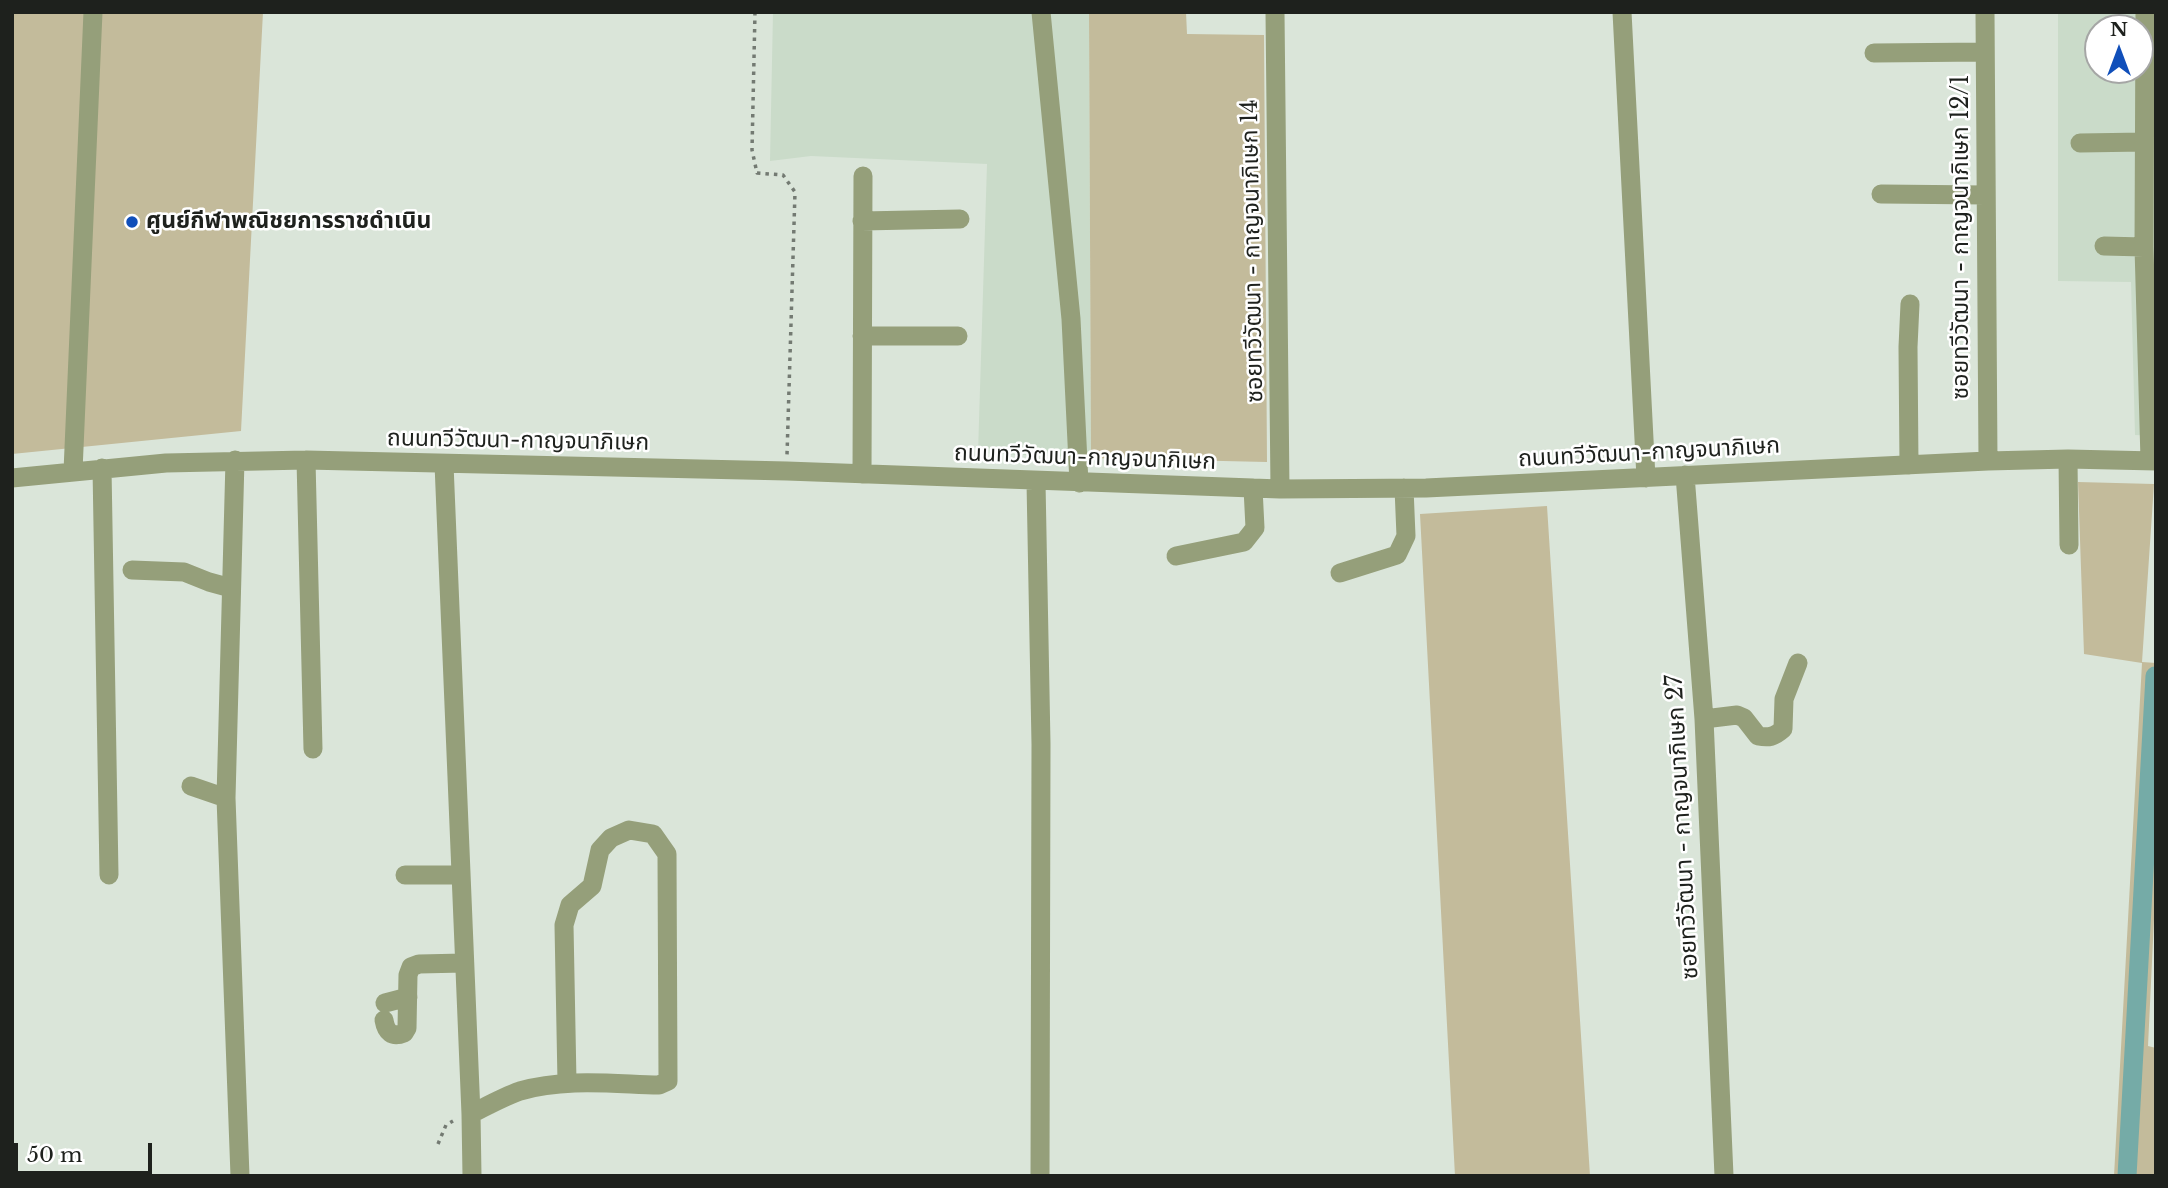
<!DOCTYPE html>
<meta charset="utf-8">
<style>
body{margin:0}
#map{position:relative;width:2168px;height:1188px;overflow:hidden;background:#dae5d9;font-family:"Libre Baskerville",serif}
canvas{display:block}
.frame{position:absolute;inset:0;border:14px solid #1e211d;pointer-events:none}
.north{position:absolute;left:2084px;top:14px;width:70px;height:70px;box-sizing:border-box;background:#fff;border:2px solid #a5a6a5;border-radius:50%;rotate:0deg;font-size:19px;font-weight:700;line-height:28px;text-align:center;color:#1e211d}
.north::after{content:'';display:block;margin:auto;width:24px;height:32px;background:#104fba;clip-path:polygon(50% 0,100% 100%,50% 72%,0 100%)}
.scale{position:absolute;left:14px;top:1143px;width:138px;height:32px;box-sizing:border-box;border:4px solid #1e211d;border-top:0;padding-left:9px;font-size:21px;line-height:24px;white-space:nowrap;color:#1e211d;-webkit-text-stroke:5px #fff;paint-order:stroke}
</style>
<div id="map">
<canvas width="2168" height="1188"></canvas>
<div class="frame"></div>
<div class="north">N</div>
<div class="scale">50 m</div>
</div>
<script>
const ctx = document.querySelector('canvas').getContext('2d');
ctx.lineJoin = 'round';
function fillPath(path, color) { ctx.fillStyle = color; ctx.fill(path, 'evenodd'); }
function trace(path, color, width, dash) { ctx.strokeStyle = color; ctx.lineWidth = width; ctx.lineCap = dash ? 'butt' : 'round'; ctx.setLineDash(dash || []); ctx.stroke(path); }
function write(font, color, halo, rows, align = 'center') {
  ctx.font = font + ' "Libre Baskerville","Noto Sans Thai",serif'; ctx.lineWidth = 5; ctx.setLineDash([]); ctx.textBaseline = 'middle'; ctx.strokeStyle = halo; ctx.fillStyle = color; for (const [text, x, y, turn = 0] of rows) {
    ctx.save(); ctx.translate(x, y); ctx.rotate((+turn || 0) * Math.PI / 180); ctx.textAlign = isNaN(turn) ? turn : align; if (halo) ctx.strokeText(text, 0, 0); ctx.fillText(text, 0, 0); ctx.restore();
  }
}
const built = new Path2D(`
 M773 12H1089L1091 458 978 453 987 164 811 156 770 161Z
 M2058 12H2156V436L2135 435 2131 282 2058 281ZM2098 28H2140V70H2098Z`);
const green = new Path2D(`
 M12 12H263L241 431 12 454Z
 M1089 12H1186L1187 34 1264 35 1267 462 1091 458Z
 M2078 482 2154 484 2142 662 2156 663V918L2154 919 2148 1046 2156 1048V1176H2114L2142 663 2084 654Z
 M1547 506 1590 1176H1455L1420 514Z`);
const canal = new Path2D(`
 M2127 1176 2155 676`);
const path = new Path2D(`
 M755 12 752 150 757 173 783 175 795 192 787 455
 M438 1144 446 1125 453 1121`);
const minor = new Path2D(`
 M1041 12 1071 319 1079 483
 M1275 12 1280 489
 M1622 12 1646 478
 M1985 12 1988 461
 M2145 12 2144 247 2150 460
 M1874 53 1985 52
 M2080 143 2144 142
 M1881 194 1986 195
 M862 221 960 219
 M2104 246 2144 247
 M862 336H958
 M2068 459 2069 545
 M235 460 226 798 240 1176
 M306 460 313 749
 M444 464 471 1114 472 1176
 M1909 465 1908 347 1910 304
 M102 468 109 875
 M73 471 93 12
 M862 474 863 176
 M1685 475 1704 719 1724 1176
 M12 478 166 463 306 460 787 471 1280 489 1426 488 1988 461 2068 459 2156 461
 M1036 482 1041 744 1040 1176
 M1176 556 1244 542 1255 528 1253 488
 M132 570 184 572 209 582 231 588
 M1340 573 1397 555 1406 536 1404 488
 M1704 719 1737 715 1744 718 1758 736C1769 738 1774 737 1783 729L1784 699 1798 663
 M191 786 226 798
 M405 875H461
 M385 1003 408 997
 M384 1020C386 1032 392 1038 404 1033L407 1028 408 975 411 967 419 964 464 963
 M471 1114C487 1106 503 1097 520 1091 565 1078 613 1084 659 1085L668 1081 667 854 653 834 629 830 611 838 600 850 592 886 570 905 564 925 567 1082`);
const markers = [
 [132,222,7,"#104fba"]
];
const poiNames = [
 ["ศูนย์กีฬาพณิชยการราชดำเนิน",146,222]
];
const streetNames = [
 ["ซอยทวีวัฒนา - กาญจนาภิเษก 12/1",1962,237,-90],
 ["ซอยทวีวัฒนา - กาญจนาภิเษก 14",1253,251,-91],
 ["ถนนทวีวัฒนา-กาญจนาภิเษก",518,441,1],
 ["ถนนทวีวัฒนา-กาญจนาภิเษก",1649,453,-3],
 ["ถนนทวีวัฒนา-กาญจนาภิเษก",1085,458,2],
 ["ซอยทวีวัฒนา - กาญจนาภิเษก 27",1683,827,-93]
];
fillPath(built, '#cadbc9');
fillPath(green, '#c3bb9b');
trace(canal, '#75aba7', 19);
trace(path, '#737a72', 3.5, [3.5, 5]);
trace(minor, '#959f7a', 19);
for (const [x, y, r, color] of markers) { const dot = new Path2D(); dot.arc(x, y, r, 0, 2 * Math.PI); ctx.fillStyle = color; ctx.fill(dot); trace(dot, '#fff', 2.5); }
write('bold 23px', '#1e211d', '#fff', poiNames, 'left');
write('23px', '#1e211d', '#fff', streetNames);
</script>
